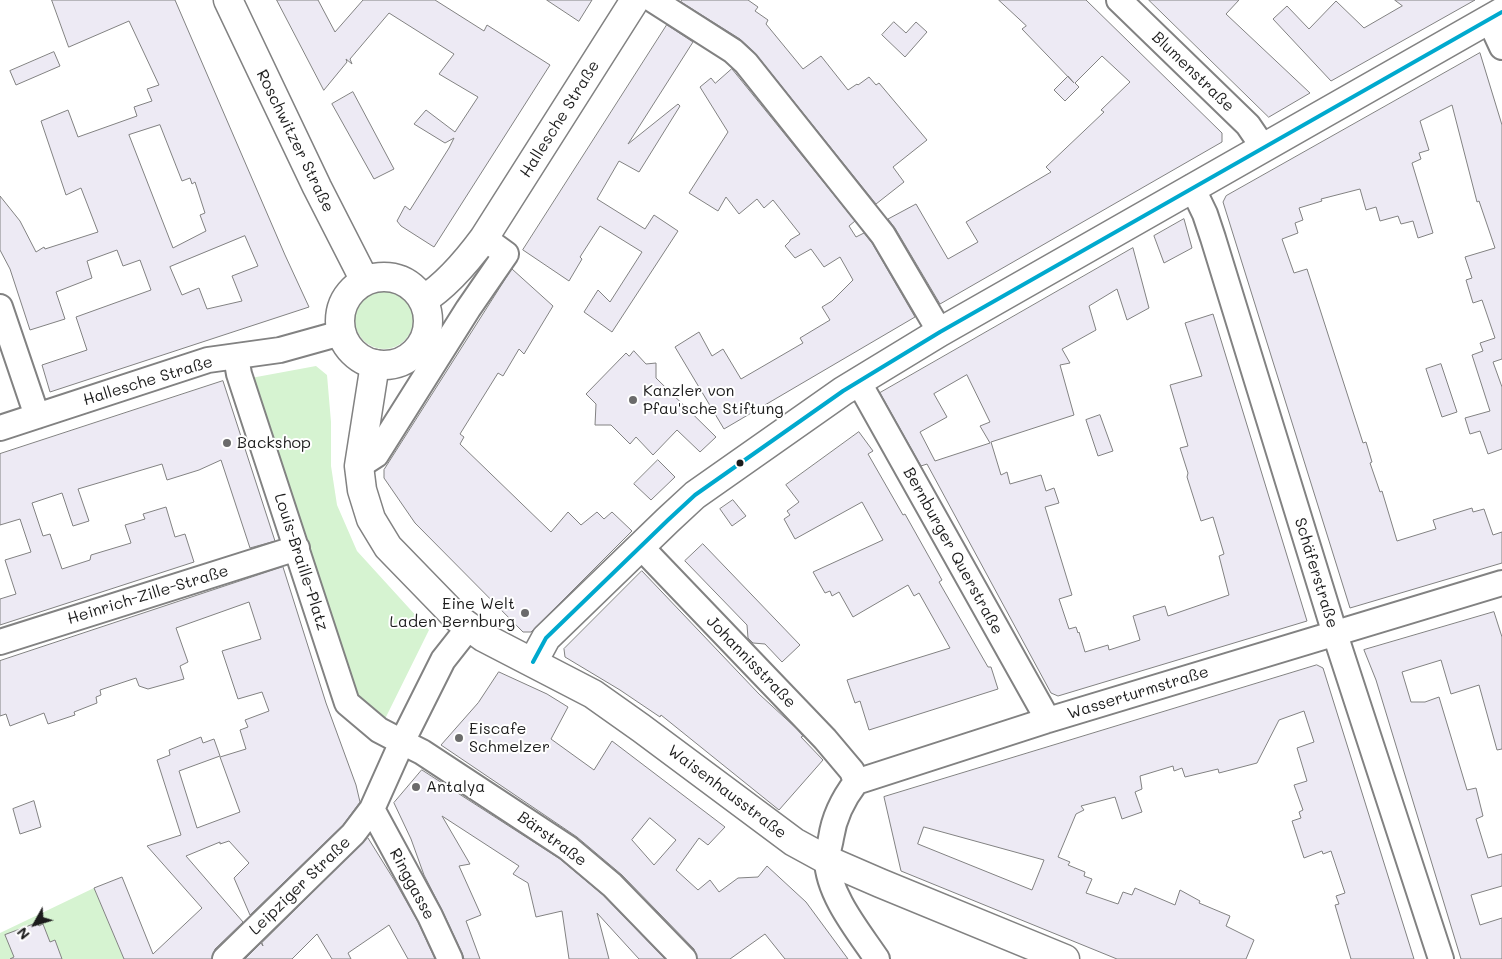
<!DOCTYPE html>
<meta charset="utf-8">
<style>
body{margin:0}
#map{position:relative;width:1502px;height:959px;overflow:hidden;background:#fff;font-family:Mali,sans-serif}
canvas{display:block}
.north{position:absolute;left:10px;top:899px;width:50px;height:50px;-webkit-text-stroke:4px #fff;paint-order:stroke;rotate:231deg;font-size:14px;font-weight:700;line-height:20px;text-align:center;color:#1c1c1c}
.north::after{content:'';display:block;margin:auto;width:18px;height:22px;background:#1c1c1c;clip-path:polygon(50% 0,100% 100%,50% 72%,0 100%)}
</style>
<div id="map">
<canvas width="1502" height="959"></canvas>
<div class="north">N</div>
</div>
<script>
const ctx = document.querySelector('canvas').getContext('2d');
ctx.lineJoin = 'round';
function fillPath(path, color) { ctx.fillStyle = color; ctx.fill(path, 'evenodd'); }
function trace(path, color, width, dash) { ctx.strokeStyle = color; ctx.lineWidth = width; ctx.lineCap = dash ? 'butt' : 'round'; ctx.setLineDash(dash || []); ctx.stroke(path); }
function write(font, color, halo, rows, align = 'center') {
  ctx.font = font + ' Mali,sans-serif'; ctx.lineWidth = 4; ctx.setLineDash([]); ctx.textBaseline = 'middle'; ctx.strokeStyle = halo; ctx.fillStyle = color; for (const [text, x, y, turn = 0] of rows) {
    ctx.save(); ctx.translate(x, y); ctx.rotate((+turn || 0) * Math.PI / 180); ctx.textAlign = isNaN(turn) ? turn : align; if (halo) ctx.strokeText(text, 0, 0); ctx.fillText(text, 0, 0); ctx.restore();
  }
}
const green = new Path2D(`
 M355 320a29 29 0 1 1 58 0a29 29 0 1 1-58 0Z
 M316 366 327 375 331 422V466L337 505 357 551 429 630 384 721 360 706 251 378Z
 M94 888 124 959H0V933Z`);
const building = new Path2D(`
 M52 0H175L285 255 309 307 50 392 42 365 87 350 76 317 151 290 140 260 123 266 117 250 87 261 92 278 56 292 65 319 30 330 10 269 0 250V196L20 221 36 252 44 247 45 249 98 232 81 188 66 195 41 121 68 110 78 137 137 116 134 107 152 101 147 89 159 85 129 21 69 47ZM160 125 182 181 190 178 192 184 195 182 205 213 200 215 206 231 173 248 129 135ZM245 236 258 266 232 276 242 301 207 309 199 288 182 295 170 267Z
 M277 0H318L335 32 363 0H435L484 31 487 25 550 65 434 247 401 226 397 221 405 206 410 210 449 148 454 138 445 143 414 124 426 110 455 132 478 97 439 74 454 54 389 13 350 59 352 64 346 59 347 62 324 90Z
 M547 0H592L579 21Z
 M682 0H748L758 7 755 11 768 20 766 24 803 69 821 56 848 90 857 84 858 85 869 77 876 85 879 83 927 140 893 167 904 182 876 204 755 53 740 39 681 2Z
 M999 0H1086L1222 133V142L940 304 895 228 888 219 916 204 948 259 978 242 966 222 1051 172 1046 167 1104 112 1101 110 1130 82 1102 56 1075 83 1079 87 1065 101 1054 90 1068 76 1074 83 1022 29 1026 26Z
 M1149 0H1239L1226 14 1310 93 1269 117Z
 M1395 0H1475L1331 81 1273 19 1287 6 1309 29 1336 1 1364 28 1402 6Z
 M894 22 906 33 916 22 927 32 905 57 882 35Z
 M667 25 693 42 628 144 678 104 680 106 639 172 619 161 597 199 645 229 654 215 678 231 612 332 584 312 598 290 610 302 642 252 600 226 580 257 582 259 569 281 523 250Z
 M54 52 60 66 16 85 10 71Z
 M1480 53 1502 125V359L1493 362 1502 387V449L1488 454 1480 431 1470 434 1465 418 1490 411 1472 355 1483 351 1480 343 1495 338 1482 300 1473 303 1466 280 1472 278 1465 257 1495 248 1479 201 1477 202 1452 105 1420 121 1429 150 1419 153 1421 159 1412 163 1433 233 1418 238 1413 221 1401 224 1398 216 1380 221 1376 207 1366 210 1360 189 1321 199 1322 201 1299 208 1303 220 1295 223 1298 233 1282 239 1294 273 1307 269 1363 443 1366 442 1372 462 1370 463 1380 492 1382 491 1397 541 1436 529 1433 520 1472 508 1473 512 1484 509 1493 535 1502 532V563L1350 608 1223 202 1226 196Z
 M732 69 855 221 849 226 856 237 864 233 872 243 915 317 724 429 675 347 699 332 712 356 723 349 741 379 803 343 800 338 830 320 822 307 832 301 853 280 840 257 824 267 811 249 795 258 785 246 790 241V240L800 234 773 200 764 208 757 199 739 214 726 197 718 211 689 193 728 132 700 87 711 78 715 83Z
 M353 92 394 169 374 179 332 104Z
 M1184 219 1192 248 1164 263 1154 236Z
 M1133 248 1149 308 1127 320 1117 289 1089 306 1096 330 1062 349 1070 363 1060 365 1074 415 991 442 1001 475 1007 472 1010 484 1041 475 1046 491 1054 488 1059 503 1045 507 1072 595 1059 599 1069 629 1076 627 1078 633 1079 632 1085 652 1108 645 1109 650 1140 640 1133 616 1165 606 1168 616 1229 595 1219 556 1224 554 1213 517 1201 521 1187 477 1188 473 1180 448 1188 446 1170 385 1202 376 1185 323 1213 314 1307 621 1058 696 1051 693 927 464 921 466 880 393ZM967 375 990 422 980 426 990 443 935 461 920 432 947 417 934 394Z
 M512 269 553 306 524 354 519 349 503 376 498 373 460 434 464 437 460 444 551 532 568 512 581 525 597 512 604 519 612 512 632 531 531 632H523L415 523 384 478V470Z
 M634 351 646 364 656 363V378L716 437 700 452 677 430 653 455 636 437 630 444 611 425H595L596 404 586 394 626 353 629 356Z
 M1441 364 1457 412 1442 417 1426 369Z
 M223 381 275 541 250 548 221 460 199 470 167 480 162 464 78 489 89 521 73 526 62 493 32 503 43 536 50 534 62 569 90 560 91 555 131 543 125 525 145 519 143 514 166 507 175 537 185 534 194 562 0 625V599L16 594 5 560 31 552 20 519 0 525V454Z
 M1100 415 1113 451 1098 456 1086 420Z
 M859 432 873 451 868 454 903 515 905 514 942 580 939 582 988 667H991L998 689 869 730 860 701 855 703 847 680 950 648 919 593 914 596 908 585 853 617 839 592 832 596 830 591 825 593 813 572 883 540 862 502 795 539 784 519 790 515 787 511 799 502 786 485Z
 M658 460 675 477 651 500 634 484Z
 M733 500 746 516 732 526 720 509Z
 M703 544 800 645 782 662 765 644 753 643 748 638 747 625 685 561Z
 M283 567 326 703 356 785 360 802 343 825 250 915 234 878 249 863 229 841 220 844V842L186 856 243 922 215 949 212 959H124L94 888 122 877 153 954 202 908 147 846 181 835 157 760 170 755 169 750 201 737 203 743 214 739 220 756 179 771 197 828 240 812 220 757 246 749 240 730 248 727 245 720 269 711 262 692 238 699 222 651 261 639 249 602 176 628 188 662 180 666 184 679 148 689 139 686 136 678 100 690 101 695 96 697 97 703 74 712 75 715 48 724 44 713 10 726 6 714 0 716V661Z
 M642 571 759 694 797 729 803 736 801 737 823 760 779 810 661 715 660 717 620 690 565 657 564 649Z
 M1494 612 1502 637V749L1497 750 1479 685 1451 694 1441 660 1402 672 1411 702H1425L1439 697 1467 790 1476 788 1483 816 1476 819 1488 858 1502 854V886L1471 895 1480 925 1502 918V959H1461L1376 680 1364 650Z
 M1317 665 1323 668 1414 959H1351L1335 905 1339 904 1336 896 1345 893 1331 851 1323 854 1322 851 1304 858 1292 821 1301 818 1299 812 1303 810 1294 785 1307 781 1297 748 1314 742 1304 711 1279 720 1257 763 1219 773 1218 769 1185 777 1182 768 1174 771 1173 766 1140 776 1142 789 1135 792 1142 812 1122 819 1115 797 1081 806 1084 810 1076 814 1058 857 1070 862 1068 865 1085 872 1084 876 1092 879 1086 893 1118 904 1123 892 1132 895 1135 888 1175 905 1180 890 1200 901 1199 903 1230 916 1226 926 1254 940 1246 959H1117L901 871 884 797ZM924 827 1044 860 1032 890 918 844Z
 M499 672 547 694 568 707 551 739 594 770 612 741 725 827 708 845 699 838 676 870 698 890 710 880 719 892 738 878 758 877 767 866 806 902 848 959H785L765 934 730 959H697L694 949 622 875 577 837 441 745 478 703ZM650 818 676 840 654 865 632 840Z
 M422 770 560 859 603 895 665 959H639L597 913 609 959H569L562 911 536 917 528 883 513 874 519 866 442 816 470 864 459 866 481 915 466 921 480 959H464L462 953 442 910 424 875 411 839 394 803Z
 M34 801 41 827 20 834 13 809Z
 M368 838 396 883 418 922 435 959H408L389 925 348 953 351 959H332L317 934 292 959H245L261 943 263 946 262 943Z
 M37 923 39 926 43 924 50 942 55 940 62 959H10L14 957 5 935Z`);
const minor = new Path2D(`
 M653 0 733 51 746 63 883 235 940 332
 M1119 0 1248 125 1263 147
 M1489 19 1502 47
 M1192 187 1205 214 1213 238 1335 634 1441 959
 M0 307 37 416
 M236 357 239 374 347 703 379 730 402 742 443 660 469 627
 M858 381 1048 720
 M0 428 208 360 280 350 341 333
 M359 466 376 455 468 309 506 254 484 238
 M640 546 825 739 852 771 856 782
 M0 642 297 548
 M372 809 430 916 450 959
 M225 959 353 834 372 809 402 742 422 752 568 848 612 885 684 959
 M877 959C859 932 828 895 827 860 827 853 830 845 831 838 834 817 843 799 856 782L1048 720 1502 583`);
const tertiary = new Path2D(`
 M375 364 359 466 362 490 371 519 388 547 457 618 483 637 593 694 641 728 794 842 827 860 880 883 1065 959
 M533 662 546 638 668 520 695 495 843 391 940 332 1502 12`);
const secondary = new Path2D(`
 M228 0 317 187 365 281
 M340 321a44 44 0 1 1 88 0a44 44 0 1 1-88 0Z
 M423 300C447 285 467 261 484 238L635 0`);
const bus1 = new Path2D(`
 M533 662 546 638 668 520 695 495 843 391 940 332 1502 12`);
const markers = [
 [633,400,5,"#6b6b6b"],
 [227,443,5,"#6b6b6b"],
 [740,463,4.5,"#1c1c1c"],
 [525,613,5,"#6b6b6b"],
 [459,738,5,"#6b6b6b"],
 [416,787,5,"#6b6b6b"]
];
const streetNames = [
 ["Blumenstraße",1193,72,44],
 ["Hallesche Straße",560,119,-58],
 ["Roschwitzer Straße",295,141,64],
 ["Hallesche Straße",148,381,-17],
 ["Bernburger Querstraße",953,551,61],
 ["Louis-Braille-Platz",301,562,72],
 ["Schäferstraße",1316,573,73],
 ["Heinrich-Zille-Straße",148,595,-17],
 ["Johannisstraße",751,662,46],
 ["Wasserturmstraße",1138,693,-17],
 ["Waisenhausstraße",727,792,37],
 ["Bärstraße",552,839,36],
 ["Ringgasse",412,884,62],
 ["Leipziger Straße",300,886,-44]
];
const poiNames = [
 ["Kanzler von",643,391],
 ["Pfau'sche Stiftung",643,409],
 ["Backshop",237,443],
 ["Eine Welt",515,604,"right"],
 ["Laden Bernburg",515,622,"right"],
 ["Eiscafe",469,729],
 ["Schmelzer",469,747],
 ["Antalya",426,787]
];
fillPath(green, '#d6f3d1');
fillPath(building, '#edeaf4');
trace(building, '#828282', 1);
trace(minor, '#828282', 28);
trace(tertiary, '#828282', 31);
trace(secondary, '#828282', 31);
trace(minor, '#fff', 24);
trace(tertiary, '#fff', 28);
trace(secondary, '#fff', 28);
trace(bus1, '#00a9ce', 4);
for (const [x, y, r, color] of markers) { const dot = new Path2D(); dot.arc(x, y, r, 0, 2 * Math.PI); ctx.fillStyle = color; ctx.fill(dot); trace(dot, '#fff', 2); }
write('16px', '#1c1c1c', '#fff', streetNames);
write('16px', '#1c1c1c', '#fff', poiNames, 'left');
</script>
